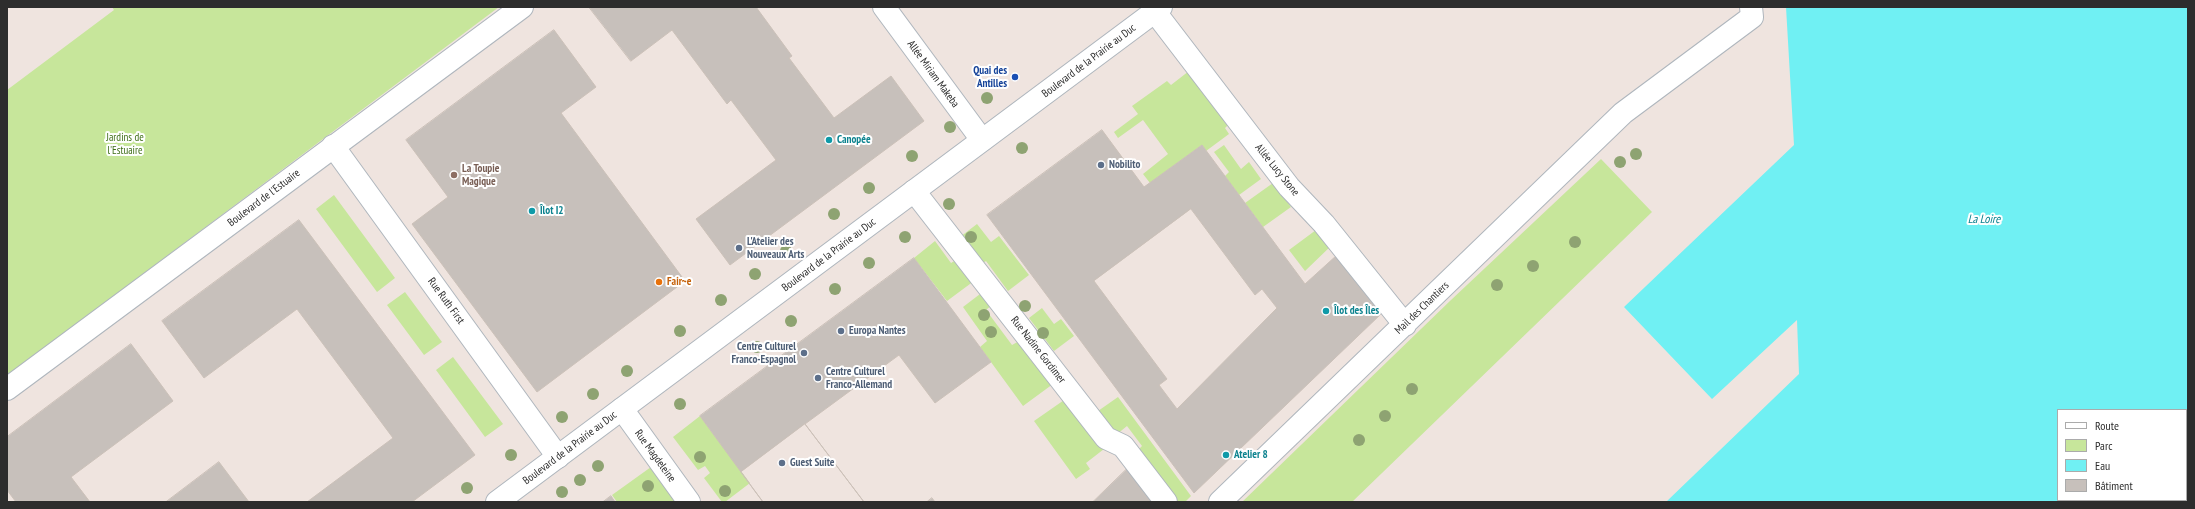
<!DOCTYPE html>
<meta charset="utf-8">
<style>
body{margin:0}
#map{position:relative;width:2195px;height:509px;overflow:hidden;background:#efe4df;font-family:"PT Sans Narrow",sans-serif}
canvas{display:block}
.frame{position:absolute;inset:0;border:8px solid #2d2d2d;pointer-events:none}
.legend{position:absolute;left:2057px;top:409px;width:130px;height:92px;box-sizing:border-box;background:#fff;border:1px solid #ababab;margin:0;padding:5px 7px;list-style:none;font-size:12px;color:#2d2d2d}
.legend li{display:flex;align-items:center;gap:8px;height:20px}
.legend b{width:20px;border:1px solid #ababab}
</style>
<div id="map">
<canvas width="2195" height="509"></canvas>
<div class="frame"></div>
<ul class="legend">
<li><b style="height:5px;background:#fff"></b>Route</li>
<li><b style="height:11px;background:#c7e69b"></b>Parc</li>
<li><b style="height:11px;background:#70f0f3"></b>Eau</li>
<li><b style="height:11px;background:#c7c0bb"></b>Bâtiment</li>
</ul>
</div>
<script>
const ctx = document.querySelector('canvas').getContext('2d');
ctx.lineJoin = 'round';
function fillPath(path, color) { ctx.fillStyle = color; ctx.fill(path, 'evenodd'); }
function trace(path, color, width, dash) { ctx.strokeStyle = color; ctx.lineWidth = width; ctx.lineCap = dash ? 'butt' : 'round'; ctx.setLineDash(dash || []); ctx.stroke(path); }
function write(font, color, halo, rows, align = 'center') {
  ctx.font = font + ' "PT Sans Narrow",sans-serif'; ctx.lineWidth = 4; ctx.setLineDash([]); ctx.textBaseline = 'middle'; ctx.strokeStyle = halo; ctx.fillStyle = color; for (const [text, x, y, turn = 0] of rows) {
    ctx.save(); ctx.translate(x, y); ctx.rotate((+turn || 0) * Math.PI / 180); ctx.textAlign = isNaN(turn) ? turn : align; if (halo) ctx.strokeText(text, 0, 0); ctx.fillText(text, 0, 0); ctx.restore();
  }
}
const green = new Path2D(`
 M112 7H499L7 376V90L114 10Z
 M1189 71 1228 125 1225 128 1229 134 1206 151 1202 145 1150 183 1143 174 1168 154 1143 120 1118 138 1114 132 1138 114 1132 106 1167 81 1171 85Z
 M1224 145 1241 169 1249 162 1261 179 1239 195 1225 176 1229 172 1214 152Z
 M1601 159 1652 212 1352 502H1242L1451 300Z
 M1273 183 1291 207 1263 227 1245 203Z
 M334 195 395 278 377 292 316 209Z
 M977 224 991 242 999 236 1029 275 1008 291 986 261 980 265 960 237Z
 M1316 230 1333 244 1305 271 1289 250Z
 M935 241 951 263 956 260 974 281 947 301 914 258Z
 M984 291 993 304 986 310 1012 345 1021 340 1053 384 1023 406 980 347 987 341 963 307Z
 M405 292 442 342 424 355 387 305Z
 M1042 308 1054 324 1061 319 1074 336 1054 351 1029 318Z
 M453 357 503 424 485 437 436 370Z
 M1118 397 1191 496 1185 502H1177L1139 449 1142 446 1127 426 1116 435 1098 411Z
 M1067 398 1104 449 1086 463 1090 469 1076 479 1034 421Z
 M700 416 750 483 725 502H722L704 478 710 473 705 466 698 470 673 437Z
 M651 467 676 502H617L612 495Z`);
const water = new Path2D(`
 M1786 7H2188V502H1666L1799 374 1797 320 1712 399 1624 307 1794 145ZM2058 410H2186V500H2058Z`);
const building = new Path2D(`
 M589 7H756L792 56 789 58 834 118 891 76 924 121 730 265 696 219 776 160 731 100 727 104 672 30 631 61Z
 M554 30 596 87 561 113 685 281 537 392 412 224 448 197 406 140Z
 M1102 130 1144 187 1202 145 1305 284 1337 255 1381 314 1194 493 987 215ZM1191 209 1255 295 1262 289 1277 308 1177 409 1159 385 1167 379 1094 281Z
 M299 220 475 455 412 502H307L393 438 297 309 204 378 162 321Z
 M914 258 991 362 935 403 899 355 805 424 864 502H763L700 416Z
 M131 344 173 401 71 477 90 502H16L7 490V437Z
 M805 424 864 502H763L754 490 741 472Z
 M219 462 249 502H166Z
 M1128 468 1153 502H1093Z
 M611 496 615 502H603Z
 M932 498 935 502H927Z`);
const pedestrian = new Path2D(`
 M884 7 982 140
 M1155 12 1289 187 1324 224 1405 325
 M914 191 1106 438 1123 446 1166 502
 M622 409 689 502
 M1220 502 1623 113 1752 17 1751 7`);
const minor = new Path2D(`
 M333 146 558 457`);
const secondary = new Path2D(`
 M7 389 522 7
 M497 502 1161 7`);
const trees = [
 [987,98],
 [950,127],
 [1022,148],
 [1636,154],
 [912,156],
 [1620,162],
 [869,188],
 [949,204],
 [834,214],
 [905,237],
 [971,237],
 [1575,242],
 [786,251],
 [869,263],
 [1533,266],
 [755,274],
 [1497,285],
 [835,289],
 [721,300],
 [1025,306],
 [984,315],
 [791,321],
 [680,331],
 [991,332],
 [1043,333],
 [757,347],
 [627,371],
 [1412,389],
 [593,394],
 [680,404],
 [1385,416],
 [562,417],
 [1359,440],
 [511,455],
 [700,457],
 [598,466],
 [580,480],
 [648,486],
 [467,488],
 [725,491],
 [562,492]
];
const markers = [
 [1015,77,4,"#1a4fb4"],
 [829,140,4,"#0f9aa8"],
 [1101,165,4,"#5c6f8a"],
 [454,175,4,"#8d6e63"],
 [532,211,4,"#0f9aa8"],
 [739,248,4,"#5c6f8a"],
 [659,282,4,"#e8710a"],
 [1326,311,4,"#0f9aa8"],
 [841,331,4,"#5c6f8a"],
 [804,353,4,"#5c6f8a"],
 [818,378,4,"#5c6f8a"],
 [1226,455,4,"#0f9aa8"],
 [782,463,4,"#5c6f8a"]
];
const streetNames = [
 ["Boulevard de la Prairie au Duc",1089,61,-37],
 ["Allée Miriam Makeba",933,74,54],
 ["Allée Lucy Stone",1277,170,51],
 ["Boulevard de l'Estuaire",264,198,-37],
 ["Boulevard de la Prairie au Duc",829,255,-37],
 ["Rue Ruth First",446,301,54],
 ["Mail des Chantiers",1422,308,-44],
 ["Rue Nadine Gordimer",1038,350,52],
 ["Boulevard de la Prairie au Duc",570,448,-37],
 ["Rue Magdeleine",655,456,54]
];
const transitNames = [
 ["Quai des",1007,71],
 ["Antilles",1007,84]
];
const parkNames = [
 ["Jardins de",125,138],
 ["l'Estuaire",125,151]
];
const cultureNames = [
 ["Canopée",837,140],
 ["Îlot I2",540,211],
 ["Îlot des Îles",1334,311],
 ["Atelier 8",1234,455]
];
const serviceNames = [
 ["Nobilito",1109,165],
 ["L'Atelier des",747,242],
 ["Nouveaux Arts",747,255],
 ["Europa Nantes",849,331],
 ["Centre Culturel",796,347,"right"],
 ["Franco-Espagnol",796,360,"right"],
 ["Centre Culturel",826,372],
 ["Franco-Allemand",826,385],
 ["Guest Suite",790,463]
];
const educationNames = [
 ["La Toupie",462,169],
 ["Magique",462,182]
];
const foodNames = [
 ["Fair~e",667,282]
];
const waterNames = [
 ["La Loire",1984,220]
];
fillPath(green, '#c7e69b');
fillPath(water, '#70f0f3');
fillPath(building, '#c7c0bb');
trace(building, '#cbc0b8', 1);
trace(pedestrian, '#afb6bd', 24);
trace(minor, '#afb6bd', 24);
trace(secondary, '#afb6bd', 24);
trace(pedestrian, '#fff', 22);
trace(minor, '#fff', 22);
trace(secondary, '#fff', 22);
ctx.fillStyle = '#8ea372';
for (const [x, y] of trees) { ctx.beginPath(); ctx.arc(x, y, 6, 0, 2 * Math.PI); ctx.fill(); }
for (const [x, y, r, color] of markers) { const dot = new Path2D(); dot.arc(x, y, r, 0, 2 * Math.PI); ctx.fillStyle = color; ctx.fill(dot); trace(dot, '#fff', 1.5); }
write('11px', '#2d2d2d', '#fff', streetNames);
write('bold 11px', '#164399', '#fff', transitNames, 'right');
write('11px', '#3f6e19', '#fff', parkNames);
write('bold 11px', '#0d838f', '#fff', cultureNames, 'left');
write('bold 11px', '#4e5e75', '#fff', serviceNames, 'left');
write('bold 11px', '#785e54', '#fff', educationNames, 'left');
write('bold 11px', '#c56008', '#fff', foodNames, 'left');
write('italic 12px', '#0a818f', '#fff', waterNames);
</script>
